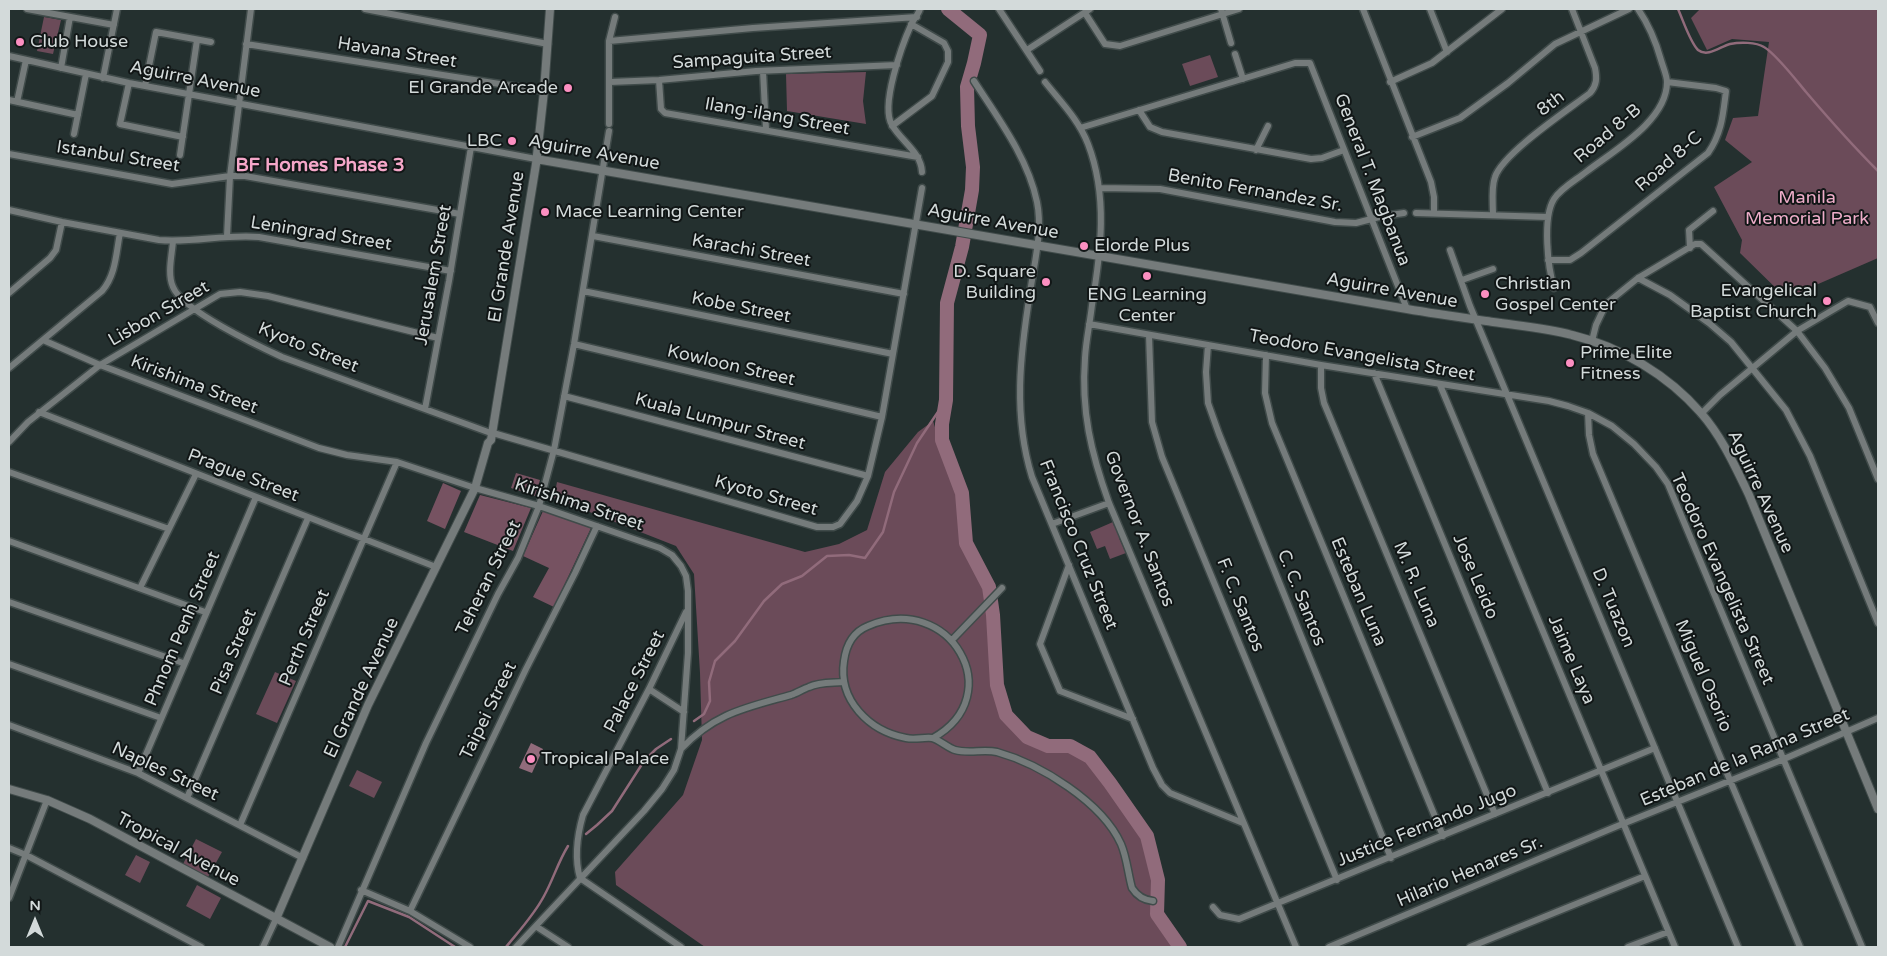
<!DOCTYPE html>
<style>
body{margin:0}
#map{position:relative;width:1887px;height:956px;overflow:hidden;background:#24302f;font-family:"Varela Round",sans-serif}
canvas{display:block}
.frame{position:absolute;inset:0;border:10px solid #d3dada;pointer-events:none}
.north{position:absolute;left:10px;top:896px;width:50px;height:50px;-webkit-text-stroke:4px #111616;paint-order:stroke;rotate:0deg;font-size:14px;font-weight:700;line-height:20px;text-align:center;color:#d3dada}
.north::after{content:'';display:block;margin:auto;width:18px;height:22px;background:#d3dada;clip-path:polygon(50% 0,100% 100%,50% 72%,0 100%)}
</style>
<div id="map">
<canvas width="1887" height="956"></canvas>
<div class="frame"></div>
<div class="north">N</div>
</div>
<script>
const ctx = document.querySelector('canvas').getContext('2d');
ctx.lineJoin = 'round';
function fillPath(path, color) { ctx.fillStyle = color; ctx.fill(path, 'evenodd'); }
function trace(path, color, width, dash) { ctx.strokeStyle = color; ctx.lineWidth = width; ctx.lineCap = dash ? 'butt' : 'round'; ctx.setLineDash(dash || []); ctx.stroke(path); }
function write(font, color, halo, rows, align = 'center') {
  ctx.font = font + ' "Varela Round",sans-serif'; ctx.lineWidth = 4; ctx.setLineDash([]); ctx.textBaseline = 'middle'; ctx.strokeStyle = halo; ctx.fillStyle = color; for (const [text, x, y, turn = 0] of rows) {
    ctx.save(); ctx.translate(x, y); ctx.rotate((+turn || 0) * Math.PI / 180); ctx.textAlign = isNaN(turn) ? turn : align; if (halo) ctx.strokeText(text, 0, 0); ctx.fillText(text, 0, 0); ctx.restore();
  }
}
const green = new Path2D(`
 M1700 9H1878V258L1786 298 1740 253 1742 240 1714 187 1752 162 1725 140 1733 118 1758 116 1769 42 1732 39 1707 50 1691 18Z
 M44 17 61 20 53 54 37 51Z
 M1210 55 1218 77 1190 86 1182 64Z
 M866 72 863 101 866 124 787 111 786 74Z
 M933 421 957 495 960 545 989 587 993 615 997 685 1006 715 1027 737 1048 746H1070L1090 757 1110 783 1147 836 1158 880 1157 914 1180 947H705L616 885 615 872 683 795 702 740 700 673 694 574 676 546 554 498 557 482 805 552 839 544 867 530 885 472 918 432Z
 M1113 522 1114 526 1117 525 1122 536 1119 538 1126 553 1110 559 1105 546 1097 549 1090 532Z
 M275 672 296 681 277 723 256 714Z
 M357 770 382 782 374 798 349 786Z
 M196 839 222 852 208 877 183 864Z
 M136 855 150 862 140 883 125 875Z
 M197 885 221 898 210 919 186 906Z`);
const forest = new Path2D(`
 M516 473 540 480 535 496 511 488Z
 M443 483 461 491 445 529 427 521Z
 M480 495 531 508 513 551 464 532Z
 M543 511 591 528 554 607 533 597 549 568 523 556Z`);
const water = new Path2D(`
 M531 743 543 749 532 773 519 768Z`);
const stream = new Path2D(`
 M1678 9C1683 20 1690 42 1698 50 1708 58 1721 46 1730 44 1740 42 1756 42 1764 47 1776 54 1796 80 1806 92 1829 119 1853 146 1878 171
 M694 721 704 714 710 701 709 682 715 661 735 641 764 601 782 584 802 576 827 556 849 555 865 558 883 532 894 492 917 443 946 400
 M586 834 597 825 612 811 644 761 656 749 671 739
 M345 947 368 901 409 917 455 947
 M506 947C519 931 534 915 544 896 553 880 558 862 568 846`);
const river = new Path2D(`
 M948 9 980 35 974 63 967 87 968 126 973 167 972 190 962 247 947 303 946 400 942 424V440L962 493 966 543 989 587 993 615 997 685 1006 715 1027 737 1048 746H1070L1090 757 1110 783 1147 836 1158 880 1157 914 1180 947`);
const minor = new Path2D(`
 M27 9 114 25
 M365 9 548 44
 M920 9C918 15 913 20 911 25 902 45 880 106 892 125 901 141 921 152 922 172
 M999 9 1040 71
 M1221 9 1231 43
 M1363 9 1431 182 1434 197V213
 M1430 9 1447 52
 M1085 13 1105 44 1120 46 1239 9
 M609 41 753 28 917 17
 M246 44 544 91
 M1027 50 1090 9
 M1235 54 1243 79
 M9 56 129 83 536 159
 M61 68 70 17
 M763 71 766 129
 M103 78 117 9
 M659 80 661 109 665 113 918 157
 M974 81C998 118 1028 158 1037 202 1043 231 1034 264 1030 293 1020 355 1013 416 1032 477L1153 768 1162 785 1170 793 1243 823
 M610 82 659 80 756 71 897 65
 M1045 82C1060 101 1079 120 1088 144 1108 196 1101 251 1092 305 1090 323 1086 340 1085 358 1081 411 1091 453 1109 503L1296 947
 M1390 82 1432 63 1502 9
 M129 83 120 124 183 137
 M145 86 156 32 211 42
 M9 100 78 115
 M17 102 26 60
 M1139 110 1150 127 1162 132 1311 159 1322 158 1344 150
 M609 124V41L615 17
 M892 126 932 96 948 62V51L944 43 911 24
 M1080 128 1295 63H1310L1407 309
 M74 134 86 74
 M1412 137 1460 118 1508 83 1555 44 1629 9
 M1256 150 1268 126
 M9 154 172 184 230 176H245L460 214
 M180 155 197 40
 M1100 188 1160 189 1335 222 1356 223 1383 216 1404 213
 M9 210 62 222 159 240C193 243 225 234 259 237L451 271
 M1416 213 1548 217
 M1493 215C1493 203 1491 188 1495 177 1503 153 1568 110 1590 93 1597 85 1597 78 1595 68L1572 9
 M227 236 230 176 251 9
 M593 236 904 294
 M173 241C172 255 167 274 173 287 182 310 258 346 282 357L488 432
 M1690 248 1689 230 1713 211
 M1450 250 1470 306 1738 947
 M1548 260H1570L1581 253 1708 153C1722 133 1723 114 1726 91L1716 88 1667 82
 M1638 278 1670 295 1709 323 1731 342 1786 410 1810 456 1878 623
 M1462 280 1493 269
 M1554 288C1548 268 1542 218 1554 199 1561 188 1576 180 1586 172 1613 151 1667 121 1667 82 1667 76 1663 67 1661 60 1656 42 1649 25 1638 9
 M583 291 893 354
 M9 293 50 258 56 250 62 222
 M1089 324 1321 365 1549 401 1568 406 1588 413 1612 426 1634 444 1656 467 1668 484 1862 947
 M1149 335 1152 422 1162 457 1337 880
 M43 340 100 365 319 448 347 455 397 462 475 488 539 506 660 548 672 555 681 566 686 576 688 591V653L681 749 674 770 662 789 644 811 516 947
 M1592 341 1596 325 1606 304 1638 278 1695 244H1701L1797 331 1825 368 1849 408 1878 479
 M574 344 882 417
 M1208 345 1206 372 1208 403 1219 434 1391 858
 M1266 355 1265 393 1272 423 1443 836
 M1321 365V388L1324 403 1495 814
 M9 368 102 291C116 275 116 253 120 233
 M1374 373 1548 793
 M1440 385 1675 947
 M564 396 868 476
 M425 409 449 281 471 147
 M39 412 436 567
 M1588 413 1589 435 1593 454 1800 947
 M1701 414 1720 395 1797 331 1848 301 1870 307 1878 323
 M493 433 817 527H833L840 524 857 501 868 476 882 417 922 188
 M9 442 28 422 100 365 220 294 240 292 268 296 438 338
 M9 472 169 529
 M1052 524 1109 503
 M9 541 205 612
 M1069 565 1040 644 1060 691 1133 719
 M140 588 196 474
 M9 602 183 663
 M952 640 1002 588
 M9 664 161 718
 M649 689 684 712
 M9 725 138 773 303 858
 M933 738C1010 695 950 591 868 626 853 632 846 646 844 661 838 700 869 731 906 738 915 740 924 737 932 738 938 739 948 748 955 750 969 754 983 749 997 752 1040 764 1102 802 1121 844 1127 858 1128 874 1132 888 1137 896 1143 900 1153 901
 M681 749C715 713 745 708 791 695 797 693 803 689 809 687 819 682 832 683 843 682
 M138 773 256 497
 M187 798 308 518
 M240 825 397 462
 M9 848 26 855 201 947
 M361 890 410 911 470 947
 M9 898 47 800
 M1213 907 1220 915 1239 919 1655 748
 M410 911 526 669 575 573 597 526
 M537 927 568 947
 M263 947 276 919
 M338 947 426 743 498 594 518 558 539 506 554 450 574 344 609 131
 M681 947 580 878C574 857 577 836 583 815L649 689 686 612
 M1329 947 1615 827 1784 759 1878 718
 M1470 947 1645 876
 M1628 947 1668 932`);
const tertiary = new Path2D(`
 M536 159 1407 309C1436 314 1465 318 1493 322 1520 326 1547 328 1572 335 1621 347 1668 375 1701 413 1722 437 1735 466 1749 495L1878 809
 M9 789 47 800 90 819 330 947
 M276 919 368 705 475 488 488 443 491 440 536 164 544 91 550 9`);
const markers = [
 [20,42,5,"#fc8fc1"],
 [568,88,5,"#fc8fc1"],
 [512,141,5,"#fc8fc1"],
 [545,212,5,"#fc8fc1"],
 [1084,246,5,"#fc8fc1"],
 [1147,276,5,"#fc8fc1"],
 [1046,282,5,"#fc8fc1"],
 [1485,294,5,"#fc8fc1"],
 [1827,301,5,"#fc8fc1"],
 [1570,363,5,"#fc8fc1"],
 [531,759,5,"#fc8fc1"]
];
const poiNames = [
 ["Club House",30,42],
 ["El Grande Arcade",558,88,"right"],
 ["LBC",502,141,"right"],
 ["Mace Learning Center",555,212],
 ["Elorde Plus",1094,246],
 ["D. Square",1036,272,"right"],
 ["Building",1036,293,"right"],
 ["Christian",1495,284],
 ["Gospel Center",1495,305],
 ["Evangelical",1817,291,"right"],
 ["Baptist Church",1817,312,"right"],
 ["ENG Learning",1147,295,"center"],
 ["Center",1147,316,"center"],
 ["Prime Elite",1580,353],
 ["Fitness",1580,374],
 ["Tropical Palace",541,759]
];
const streetNames = [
 ["Havana Street",397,53,9],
 ["Sampaguita Street",752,58,-4],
 ["Aguirre Avenue",195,80,11],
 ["8th",1551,104,-37],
 ["Ilang-ilang Street",777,117,10],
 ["Road 8-B",1608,134,-40],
 ["Aguirre Avenue",594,153,10],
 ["Istanbul Street",118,157,9],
 ["Road 8-C",1669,162,-41],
 ["General T. Magbanua",1372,180,69],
 ["Benito Fernandez Sr.",1255,191,10],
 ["Aguirre Avenue",993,222,10],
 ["Leningrad Street",321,234,9],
 ["El Grande Avenue",507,247,-81],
 ["Karachi Street",751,251,10],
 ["Jerusalem Street",434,275,-80],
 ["Aguirre Avenue",1392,291,10],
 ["Kobe Street",741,308,11],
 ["Lisbon Street",159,314,-30],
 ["Kyoto Street",308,348,22],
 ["Teodoro Evangelista Street",1362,356,10],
 ["Kowloon Street",731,366,13],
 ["Kirishima Street",194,385,21],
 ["Kuala Lumpur Street",720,422,15],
 ["Prague Street",243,476,21],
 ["Aguirre Avenue",1760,492,65],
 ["Kyoto Street",766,496,16],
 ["Kirishima Street",579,505,18],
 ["Governor A. Santos",1139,529,69],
 ["Francisco Cruz Street",1078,545,68],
 ["Jose Leido",1475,577,67],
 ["Teheran Street",489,578,-64],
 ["Teodoro Evangelista Street",1722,579,66],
 ["M. R. Luna",1416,585,67],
 ["Esteban Luna",1358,592,67],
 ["C. C. Santos",1301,598,68],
 ["F. C. Santos",1240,605,68],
 ["D. Tuazon",1613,608,67],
 ["Phnom Penh Street",183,629,-67],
 ["Perth Street",305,638,-67],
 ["Pisa Street",234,652,-67],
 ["Jaime Laya",1571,660,67],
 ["Miguel Osorio",1703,676,67],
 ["Palace Street",635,682,-63],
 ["El Grande Avenue",362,688,-65],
 ["Taipei Street",489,711,-64],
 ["Esteban de la Rama Street",1745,758,-23],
 ["Naples Street",165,772,25],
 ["Justice Fernando Jugo",1427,826,-22],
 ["Tropical Avenue",178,850,28],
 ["Hilario Henares Sr.",1470,872,-23]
];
const parkNames = [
 ["Manila",1807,198],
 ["Memorial Park",1807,219]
];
const neighbourhoodNames = [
 ["BF Homes Phase 3",320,166]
];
fillPath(green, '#6b4b59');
fillPath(forest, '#765261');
fillPath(water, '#916b7b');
trace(stream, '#916b7b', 2.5);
trace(river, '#916b7b', 14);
trace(minor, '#404b4a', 9);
trace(tertiary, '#404b4a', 10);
trace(minor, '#757b7b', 6);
trace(tertiary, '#757b7b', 8);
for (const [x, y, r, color] of markers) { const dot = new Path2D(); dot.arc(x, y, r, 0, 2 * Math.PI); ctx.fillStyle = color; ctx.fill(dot); trace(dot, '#111616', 2); }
write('18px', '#d3dada', '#111616', poiNames, 'left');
write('18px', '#d3dada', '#111616', streetNames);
write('18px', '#eeadc9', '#111616', parkNames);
write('bold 19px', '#f5a7c9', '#111616', neighbourhoodNames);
</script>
